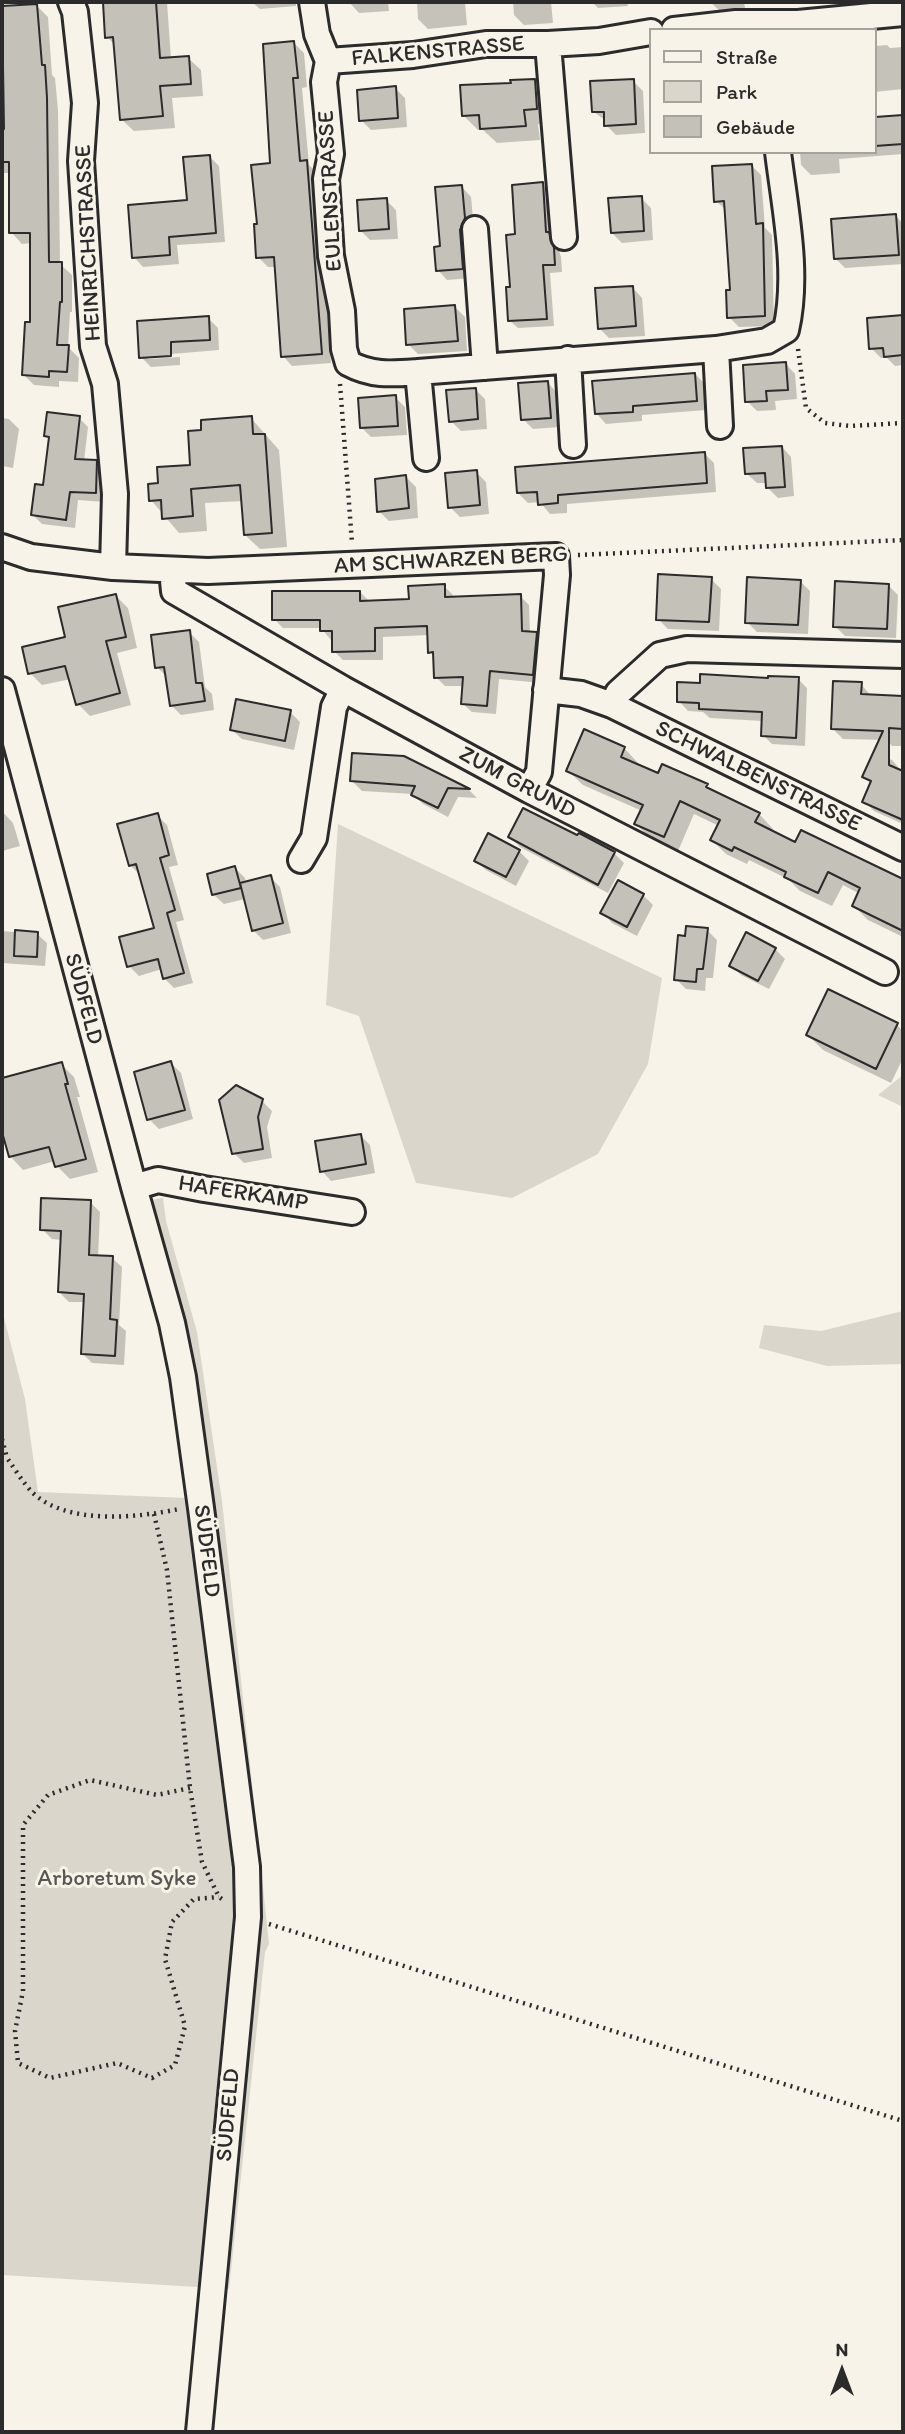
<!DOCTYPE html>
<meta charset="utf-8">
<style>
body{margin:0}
#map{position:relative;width:905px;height:2434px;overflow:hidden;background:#f7f3e8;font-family:Itim,sans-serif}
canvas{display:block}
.frame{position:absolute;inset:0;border:4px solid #2b2b2b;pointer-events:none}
.legend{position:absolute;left:649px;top:28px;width:228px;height:126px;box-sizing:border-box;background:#f7f3e8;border:2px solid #a5a39c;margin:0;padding:9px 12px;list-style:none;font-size:21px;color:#2b2b2b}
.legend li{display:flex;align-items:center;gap:14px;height:35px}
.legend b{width:35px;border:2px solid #a5a39c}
.north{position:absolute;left:807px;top:2336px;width:70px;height:70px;-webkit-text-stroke:5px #f7f3e8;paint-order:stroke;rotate:0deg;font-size:19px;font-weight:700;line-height:28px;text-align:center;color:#2b2b2b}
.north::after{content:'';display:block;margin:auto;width:24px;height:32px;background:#2b2b2b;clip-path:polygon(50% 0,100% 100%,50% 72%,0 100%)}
</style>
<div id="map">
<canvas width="905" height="2434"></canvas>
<div class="frame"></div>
<ul class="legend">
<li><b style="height:9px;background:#f7f3e8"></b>Straße</li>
<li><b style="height:19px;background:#dad6cc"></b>Park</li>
<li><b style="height:19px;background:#c4c1b9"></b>Gebäude</li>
</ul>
<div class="north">N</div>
</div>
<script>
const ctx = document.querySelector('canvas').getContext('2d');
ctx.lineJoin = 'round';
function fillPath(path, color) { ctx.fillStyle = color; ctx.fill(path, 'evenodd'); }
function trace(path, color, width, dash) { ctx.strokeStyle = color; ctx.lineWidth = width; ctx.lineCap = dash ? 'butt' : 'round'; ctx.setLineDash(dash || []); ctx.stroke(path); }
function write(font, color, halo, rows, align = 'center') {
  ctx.font = font + ' Itim,sans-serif'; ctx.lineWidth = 6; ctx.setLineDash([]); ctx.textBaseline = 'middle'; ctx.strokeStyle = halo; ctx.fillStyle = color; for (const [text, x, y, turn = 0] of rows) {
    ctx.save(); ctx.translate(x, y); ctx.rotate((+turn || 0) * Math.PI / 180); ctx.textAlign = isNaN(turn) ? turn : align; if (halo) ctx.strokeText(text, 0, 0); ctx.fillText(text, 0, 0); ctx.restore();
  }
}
const green = new Path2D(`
 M338 824 662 978 648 1064 598 1154 512 1198 416 1183 359 1016 326 1005Z
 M903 1075V1107L878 1095Z
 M163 1198 166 1221 197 1332 222 1501 269 1944 265 1952 229 2289 2 2275V1310L25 1399 38 1492 187 1498 170 1369 125 1204Z
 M903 1311V1364L827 1366 759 1348 764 1325 821 1331Z`);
const shadow = new Path2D(`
 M105 2H167L171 59 188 58 201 70 203 96 172 98 175 128 134 131 121 119 115 45 107 37Z
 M252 2H296V6L260 9Z
 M349 2H388L389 11 359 13Z
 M417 2H465L467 25 428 29 418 19Z
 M513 2H551L553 23 524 25 514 15Z
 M592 2H627L628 6 598 8Z
 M710 2H744L745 8 719 10Z
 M37 6 48 17 52 75 55 78 58 110 60 264 72 275V312H70L68 347 79 358 78 382 59 381V387L34 385 23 374 32 324V243L22 244 11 232V173H2V130H6L2 72V8Z
 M294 43 304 53 307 87 302 88 309 165 316 172 331 363 292 366 283 356 276 267H268L258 257 259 226 272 165Z
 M887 45 890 48 903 47V89L875 92V46Z
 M535 81 550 96 551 123 538 124 540 140 497 143 483 130H478L463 115 513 85Z
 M633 81 643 91 645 133 616 135 606 125V121L594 112Z
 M395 88 405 98 407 127 371 130 361 120Z
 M902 116 903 154 839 159 840 173 811 175 801 165 800 152H875V118Z
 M210 157 219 166 225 242 177 245 179 264 143 267 134 257 189 202Z
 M751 165 761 175 765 228 772 235 774 326 739 327 729 317 732 291 727 211 716 201Z
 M542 184 550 192 556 242 561 257 562 272 550 273 554 326 518 328 510 321 517 236Z
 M462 187 471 197 474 229 472 278 447 280 438 270 442 248Z
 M641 198 651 208 653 240 622 243 612 233Z
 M386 200 396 210 398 239 370 240 360 230Z
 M896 216 903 224V264L845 268 835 258Z
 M633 288 642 298 645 336 609 338 599 328Z
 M455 307 465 317 467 351 418 354 408 344Z
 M903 317V365L895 366 887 358H881L871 348 869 320Z
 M208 318 218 328 219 350 148 356V359L180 357V365L151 367 141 357Z
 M786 364 795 374 797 399 775 401 776 410 757 411 747 401Z
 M695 374 705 384 706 410 642 415V421L606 424 597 414Z
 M548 383 557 393 560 427 533 429 523 419Z
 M475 389 485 399 487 429 461 431 451 421Z
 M395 397 405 407 407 435 371 437 362 428Z
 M2 418 9 419 19 429 13 468 2 466Z
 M79 418 88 427 84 461 96 462 105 471V502L78 500 75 528 42 524 33 515 45 487 51 440 46 436Z
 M251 418 279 450 287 547 260 549 245 535 243 501 205 503 207 531 179 533 151 500 160 484 192 466Z
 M782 447 791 457 794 496 778 498 768 488 767 483H757L747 474Z
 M704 453 714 463 716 492 567 504V513L550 514 540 502 528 503 518 493Z
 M476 472 486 482 489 514 460 517 450 507Z
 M406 477 416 487 418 518 389 521 379 511Z
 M711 579 721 589 719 631 668 629 658 619Z
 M800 581 810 591 808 634 757 632 747 622Z
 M888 585 898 595 896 638 845 636 835 626Z
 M444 586 453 595V599L520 596 529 605 530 634H536L545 643 542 683 499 679 496 714 472 712 462 703 464 686H445L436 677 435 657 430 652 429 635 383 637V660H343L334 651V640H331L321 628H283L274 619 360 592 369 601H411Z
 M116 596 128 608 137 648 117 653 131 705 90 716 78 704 71 679 42 685 30 673Z
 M189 632 199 642 205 687 212 694 214 710 181 715 171 705 167 677 157 667Z
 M798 679 807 688 805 746 772 744 763 735V721L710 718 703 712 688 711 679 701 769 680Z
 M861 684 871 696 903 698V746H892L887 740 843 739 833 729Z
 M290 712 300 722 294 750 242 739 232 730Z
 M624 748 638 763 637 766 659 775 707 786 714 793 759 814 773 829 771 832 796 844 900 880 903 883V937L868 920 854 906 860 894 843 885 832 906 800 891 788 879 749 860 747 864 726 854 712 840 719 826 694 814 678 851 650 838 636 824 642 811 583 785 568 771Z
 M875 753 892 760 903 773V824L874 811 864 801 872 784 864 777Z
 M404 758 469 790 477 798 458 797 448 817 423 804 413 794 362 791 352 781Z
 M2 811 13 823 20 846 2 851Z
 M157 815 167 825 178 865 169 867 184 920 176 922 193 983 174 988 164 978 162 969 139 976 129 966 156 929 141 876 130 865Z
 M510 837 614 853 624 863 608 893 520 847Z
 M519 851 529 861 516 886 486 870 476 861Z
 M235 868 245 878 246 883 270 877 280 887 291 933 263 940 253 930 245 899 224 904 214 895Z
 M643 895 653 905 637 936 612 923 603 913Z
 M707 930 717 940 713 978H706L705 991 686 989 676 979 687 938Z
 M2 931 37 934 47 943 45 966 2 963Z
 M775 949 785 959 769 989 741 975 731 965Z
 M829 992 897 1025 903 1031V1058L891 1083 823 1050 808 1035Z
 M171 1063 181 1073 193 1119 159 1129 149 1119Z
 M61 1064 74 1077 80 1097H77L98 1172 70 1179 57 1166 55 1161 23 1170 10 1156 2 1125V1080Z
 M262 1101 272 1111 267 1127 272 1158 244 1163 234 1153Z
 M360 1135 370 1145 375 1173 331 1181 322 1171Z
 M90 1202 100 1212 98 1257 112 1258 122 1267 119 1325 126 1331 124 1365 92 1363 82 1353 85 1302H69L59 1292 62 1240 52 1239 42 1229Z`);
const building = new Path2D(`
 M103 2H156L160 58 189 56 191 84 160 86 163 116 120 120 113 37 105 38Z
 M37 4 42 65H45L47 98 49 262H62V302H60L57 345H69L67 372 49 371V377L22 375 25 322H30V233H9V162H2V129H4L2 6Z
 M294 41 298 78H293L300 161 307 160 322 354 281 357 274 257 256 258 254 224H257L251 165 270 163 263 44Z
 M535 79 537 109 524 110 526 126 480 129 479 115 462 116 460 85 511 83 510 80Z
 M634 79 636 124 604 126V112H592L590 81Z
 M396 86 398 118 359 121 357 90Z
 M903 115V144L875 146V117Z
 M210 155 216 233 169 237 170 255 132 258 128 205 187 200 183 157Z
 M752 164 756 224 763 223 765 316 727 318 726 290H730L724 201 714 202 712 166Z
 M543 182 546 232H549L554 248 555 265H543L547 319 508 321 506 287H510L506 235 515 234 512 185Z
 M462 185 465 218 460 230 463 269 436 271 434 247 440 246 435 187Z
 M642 196 644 231 611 233 608 198Z
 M387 198 389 229 359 231 357 200Z
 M896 214 899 255 834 259 831 219Z
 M633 286 636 326 598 329 595 288Z
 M455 305 458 341 406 345 404 309Z
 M903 315V355L884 357 883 348 869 349 867 318Z
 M209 316 210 340 171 342V356L139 358 137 321Z
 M786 362 788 390 766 391 767 401 745 402 743 365Z
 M695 373 697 401 633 406V412L595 414 592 381Z
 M548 381 551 418 521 420 518 383Z
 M476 388 478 419 449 422 446 390Z
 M396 395 398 426 360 428 358 398Z
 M47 412 80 416 75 459 97 460 96 493 70 492 66 520 31 515 35 484 43 485 49 437 44 436Z
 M252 416 253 434H265L272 533 244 535 240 485 191 489 193 516 162 519 161 500 149 501 148 484 158 483 157 467 190 465 188 431 201 430V420Z
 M782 446 785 487 766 488 765 473 745 474 743 448Z
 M705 452 707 483 558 495V503L538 505 537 492 517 493 515 467Z
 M477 470 480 505 448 508 445 473Z
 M406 475 409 508 377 512 375 479Z
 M658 574 712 577 709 622 656 620Z
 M747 577 801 580 798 625 745 623Z
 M835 581 889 584 887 629 833 627Z
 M445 584V597L521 594 522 631 537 632 533 675 490 671 487 706 461 704 463 677 434 678 433 652 428 653 427 626 375 628V651L332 652V631H320V620H272V591H360V601L409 599 408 586Z
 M116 594 126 637 106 641 120 693 76 705 65 666 28 674 22 647 65 637 58 607Z
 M190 630 196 683H202L205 701 170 706 164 667 155 668 151 635Z
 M700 674 768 678V676L799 677 796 738 761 736 762 712 699 709V703L677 702V682L700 683Z
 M833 681 862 682 861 694 903 696V729L889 728V765L903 771V820L862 802 871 781 862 777 883 731 831 729Z
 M236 699 291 710 285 741 230 730Z
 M584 729 625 747 621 757 658 773 662 764 708 784 706 787 760 813 755 822 795 842 801 830 903 879V931L852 906 860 888 828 872 818 893 784 877 786 872 734 847 732 851 710 840 720 820 680 801 664 837 634 824 643 805 566 771Z
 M352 753 404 756 470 789 448 788 438 808 411 795 415 786 350 781Z
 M523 808 577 835 579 833 615 852 598 885 508 837Z
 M158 813 169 855 160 858 175 910 167 913 184 973 163 979 158 959 127 967 119 937 154 928 136 864 129 866 117 824Z
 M488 833 520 850 506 877 474 861Z
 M235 866 241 888 212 895 207 874Z
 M271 875 283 923 252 931 240 883Z
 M618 880 644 894 627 927 600 913Z
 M686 926 708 928 703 969H697L696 982 674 980 678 935 685 936Z
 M15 930 38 932 37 957 14 956Z
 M746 932 776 948 758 981 729 966Z
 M828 989 898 1023 876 1069 806 1035Z
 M171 1061 185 1110 147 1120 134 1072Z
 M62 1062 68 1084H65L86 1159 55 1167 49 1147 9 1157 2 1132V1078Z
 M236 1085 263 1099 258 1117 263 1149 232 1154 219 1100Z
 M361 1134 366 1164 320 1172 315 1141Z
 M41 1198 91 1200 89 1255 113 1256 110 1319 117 1320 115 1356 81 1354 84 1294 58 1292 61 1231 40 1230Z`);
const path = new Path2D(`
 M798 349 806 408 825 423 850 426 903 423
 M340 384 352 543
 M578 555 903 540
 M2 1439 7 1458
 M2 1458H7C15 1469 23 1483 33 1493 67 1525 137 1518 179 1509
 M154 1514 167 1570 190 1788 202 1862 219 1897 225 1901
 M190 1788 157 1795 90 1780 48 1795 23 1825V1991L15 2031 18 2063 50 2078 117 2063 152 2078 175 2065 185 2026 165 1959 172 1922 194 1899 219 1897
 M269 1924 903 2121`);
const minor = new Path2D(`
 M71 2 75 12 85 103 81 161 93 346 105 384 115 494 113 567
 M312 2 317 34 328 61
 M674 30 736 23H798L903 13
 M548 44 564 237
 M328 61 324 82 331 154 326 179 331 256 342 311 344 349 348 363C372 376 391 374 418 372L716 349 767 341 786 330C799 273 785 210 778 152
 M328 61 413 55 486 44H548L599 41 651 32
 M475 229 485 367
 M716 349 720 426
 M568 359 573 445
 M418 372 426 458
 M2 547 31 557 113 567 208 571 556 556 557 575 539 772 529 790
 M172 570 174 591 343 689 529 790 885 972
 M2 690 134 1187 172 1323 183 1377 201 1508 247 1867 248 1917 199 2432
 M546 690 581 694 612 705 903 848
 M612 705 618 693 660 655 687 649 903 655
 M301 860 314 838 334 707 343 689
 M134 1187 158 1180 204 1189 352 1212`);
const streetNames = [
 ["FALKENSTRASSE",438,52,-5],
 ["EULENSTRASSE",331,191,-93],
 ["HEINRICHSTRASSE",89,243,-93],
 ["AM SCHWARZEN BERG",451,561,-3],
 ["SCHWALBENSTRASSE",758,777,26],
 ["ZUM GRUND",517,783,28],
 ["SÜDFELD",83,999,75],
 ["HAFERKAMP",243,1194,9],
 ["SÜDFELD",206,1551,83],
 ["SÜDFELD",229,2115,-85]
];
const parkNames = [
 ["Arboretum Syke",117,1879]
];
fillPath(green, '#dad6cc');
fillPath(shadow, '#0003');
fillPath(building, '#c4c1b9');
trace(building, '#2b2b2b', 2);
trace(minor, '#2b2b2b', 30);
trace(path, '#2b2b2b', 4.5, [2, 5]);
trace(minor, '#f7f3e8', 24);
write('23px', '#2b2b2b', '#f7f3e8', streetNames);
write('23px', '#575653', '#f7f3e8', parkNames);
</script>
